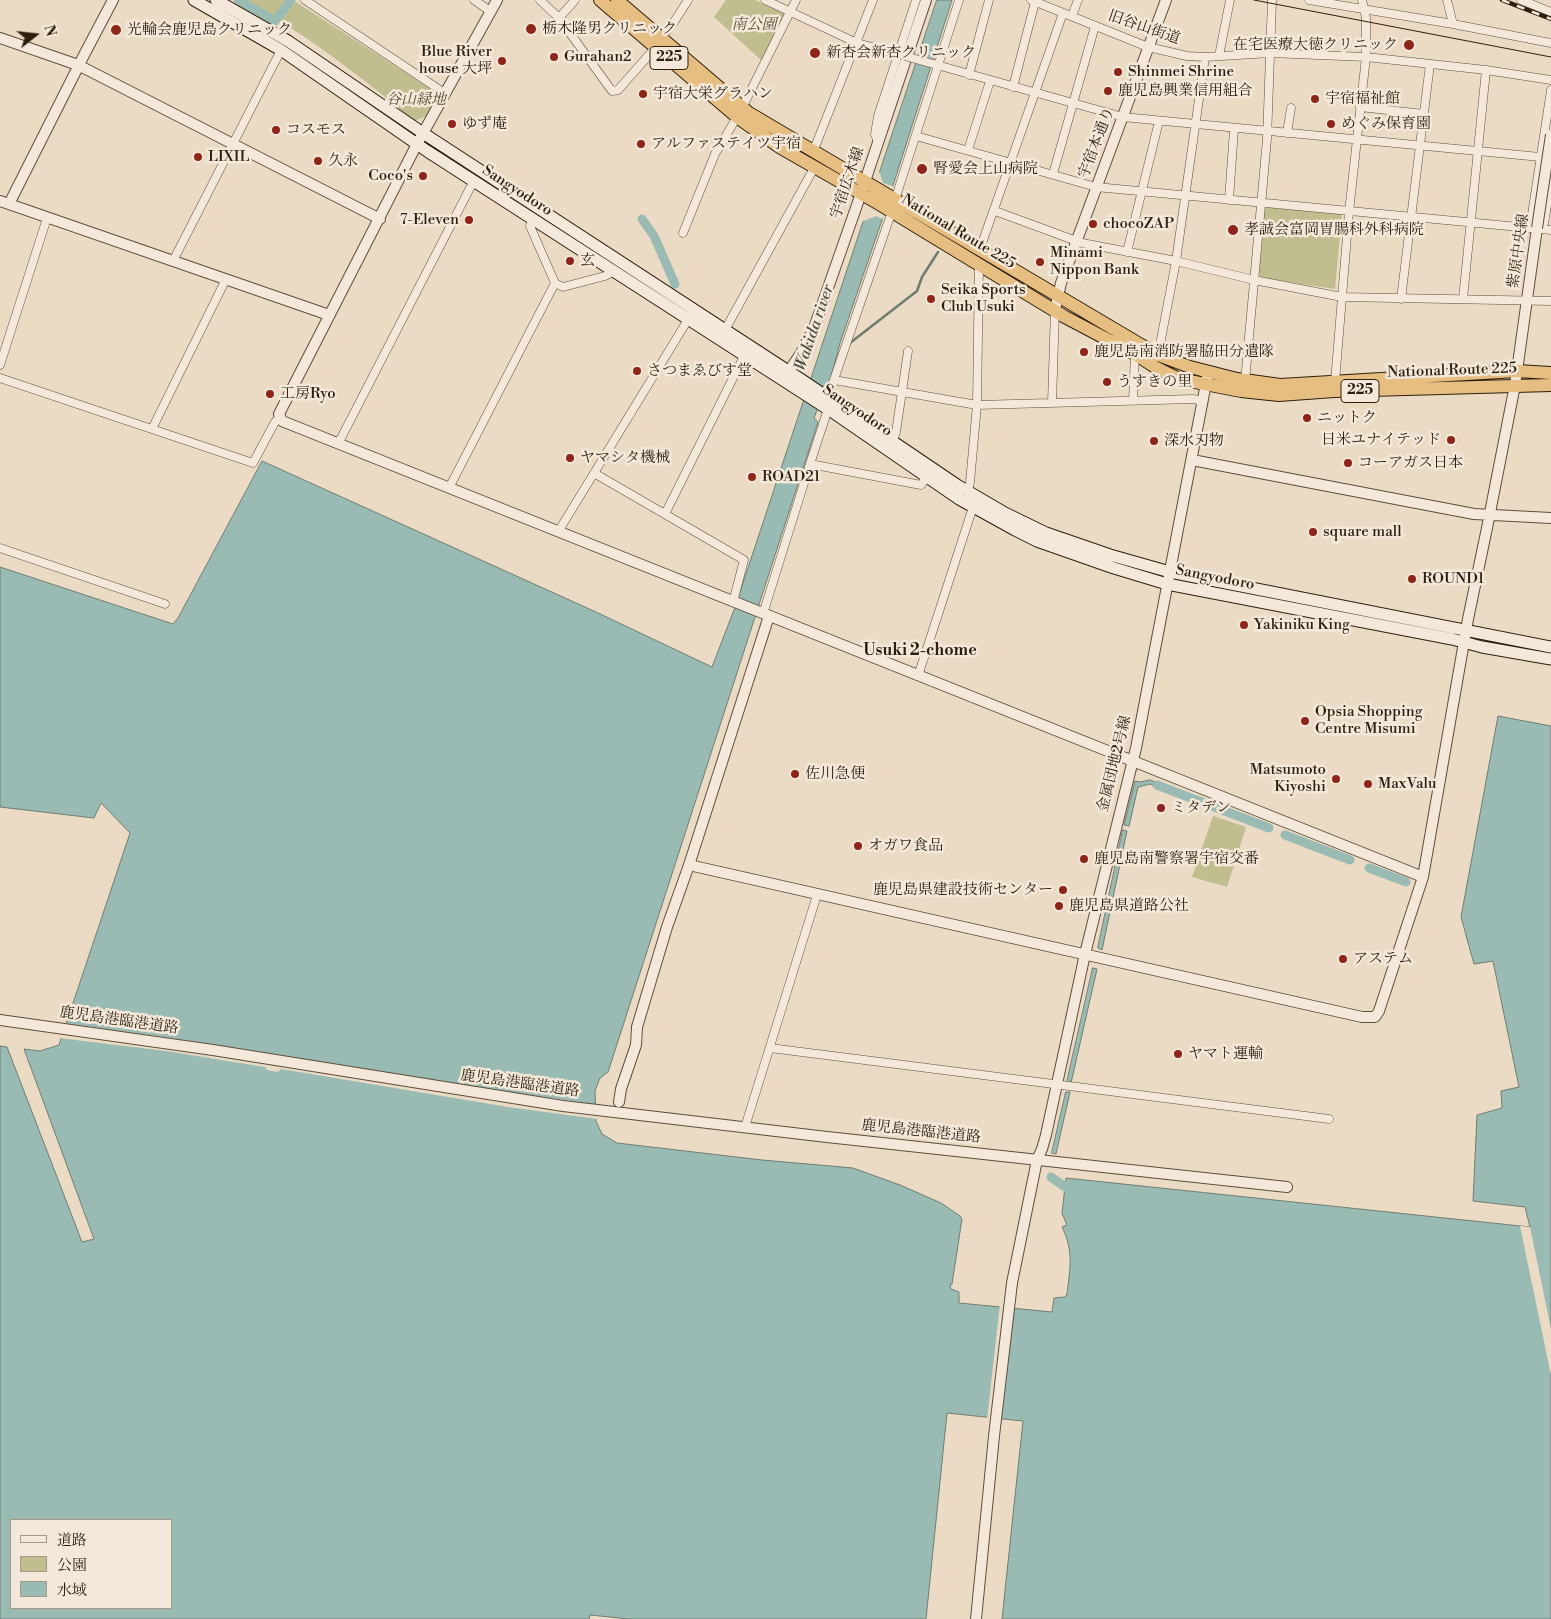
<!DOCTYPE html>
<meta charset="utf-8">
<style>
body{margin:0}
#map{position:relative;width:1551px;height:1619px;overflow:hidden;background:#ecdbc4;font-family:"Libre Bodoni","Noto Serif JP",serif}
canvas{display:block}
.legend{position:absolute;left:10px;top:1519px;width:162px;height:90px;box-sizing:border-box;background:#f3e8d9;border:1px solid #a49887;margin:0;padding:6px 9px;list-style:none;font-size:15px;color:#2d1f0c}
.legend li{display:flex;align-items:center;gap:10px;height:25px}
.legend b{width:25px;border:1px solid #a49887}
.north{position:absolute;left:10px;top:10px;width:50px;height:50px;-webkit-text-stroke:4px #f3e8d9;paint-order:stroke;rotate:74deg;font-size:14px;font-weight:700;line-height:20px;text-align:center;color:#2d1f0c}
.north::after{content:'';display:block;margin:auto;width:18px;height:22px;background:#2d1f0c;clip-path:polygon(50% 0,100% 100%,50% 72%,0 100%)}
</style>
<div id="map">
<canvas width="1551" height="1619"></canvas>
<ul class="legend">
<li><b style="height:6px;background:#f3e8d9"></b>道路</li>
<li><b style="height:14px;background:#c0bd8f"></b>公園</li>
<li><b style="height:14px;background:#99bbb4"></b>水域</li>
</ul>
<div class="north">N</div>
</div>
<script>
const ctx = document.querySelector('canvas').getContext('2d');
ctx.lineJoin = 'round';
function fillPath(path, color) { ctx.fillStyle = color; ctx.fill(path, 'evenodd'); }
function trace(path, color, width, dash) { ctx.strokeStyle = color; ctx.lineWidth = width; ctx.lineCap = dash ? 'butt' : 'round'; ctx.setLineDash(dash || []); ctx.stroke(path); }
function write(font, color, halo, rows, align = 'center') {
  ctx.font = font + ' "Libre Bodoni","Noto Serif JP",serif'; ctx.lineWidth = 5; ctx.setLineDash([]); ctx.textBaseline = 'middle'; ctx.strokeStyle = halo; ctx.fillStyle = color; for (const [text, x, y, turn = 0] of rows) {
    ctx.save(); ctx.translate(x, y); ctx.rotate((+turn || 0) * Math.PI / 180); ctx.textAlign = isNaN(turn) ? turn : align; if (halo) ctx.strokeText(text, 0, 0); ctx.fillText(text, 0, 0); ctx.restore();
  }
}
const green = new Path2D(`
 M246 0H293L438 94 429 115 414 121C361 76 306 35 246 0Z
 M726 0H755L785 14 762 61 714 17Z
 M1267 207 1342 213 1335 289 1261 278 1259 274 1264 210Z
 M1213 816 1246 827 1227 887 1192 877Z`);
const water = new Path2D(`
 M937 0H952L882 220 840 343 830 381 827 383 814 418 818 422 608 1072 600 1078 595 1091 596 1121 602 1134 617 1143 762 1160 853 1168 900 1185 941 1203 960 1216 962 1219 952 1284 950 1285 951 1289 959 1292V1303L1052 1312 1054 1298 1065 1297 1067 1294C1070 1268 1074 1251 1062 1227L1067 1225 1062 1213 1066 1178 1530 1227 1525 1207 1473 1201 1477 1115 1502 1108 1501 1091 1519 1087 1493 961 1474 964 1461 917 1498 716 1551 726V1619H1002L1023 1421 947 1413 926 1619H629L590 1615 589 1619H0V1046L7 1047 82 1242 94 1239 24 1049 40 1051 59 1045 130 833 101 803 94 818 0 807V567L173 624 178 618 262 461 596 612 712 667 734 610ZM11 1520H171V1608H11Z
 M1150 780 1168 787 1167 791 1150 784 1138 787 1129 826 1124 825 1135 781 1140 782Z
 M1123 830 1127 831 1102 950 1098 948Z
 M1093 968 1097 969 1071 1083 1067 1082Z
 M1066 1092H1070L1056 1154 1052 1153Z`);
const pier = new Path2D(`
 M879 171 883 183 895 187 892 196 883 219 876 216 861 222Z
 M64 1023 185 1040 464 1085 598 1105V1119L508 1107 281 1069 278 1072 267 1070 265 1067 166 1051 59 1038Z
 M1520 1226 1530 1227 1551 1329V1375Z
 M1000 1304 1014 1305 1001 1421 987 1420Z`);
const stream = new Path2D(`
 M850 343 917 291 922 277 938 252`);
const canal = new Path2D(`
 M238 0 275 21 291 0
 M642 219 654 236 675 284
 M1157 785 1269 828
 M1285 835 1350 860
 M1369 868 1406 882
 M1051 1177 1065 1187`);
const minor = new Path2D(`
 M305 0 446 94
 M474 0 490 11
 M540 0 559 18 612 91 618 90 656 47
 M765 0 857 43 898 54
 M1031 0 1148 47 1187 56 1205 57 1270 53 1366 57 1486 70 1551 80
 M1309 0 1453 24 1447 0
 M1521 0 1551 12
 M1072 16 1078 0
 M559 18 575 0
 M1453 24 1551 43
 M661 38 674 22 688 0
 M1219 56 1230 0
 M912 58 1123 117 1551 158
 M969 75 989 0
 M1013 87 1035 2
 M1360 107 1424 114
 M742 108 796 0
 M1287 133 1291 108
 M916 136 1096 187 1551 230
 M878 142 875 134 878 116 916 0
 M968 150 990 81
 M813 152 873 0
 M1053 174 1095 26
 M895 200 959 0
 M1229 200 1234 129
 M995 211 1082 243 1176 261 1254 280 1342 297 1551 301
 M532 219 530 226 555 283 563 287 605 276 614 271
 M1537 228 1531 221 1551 90
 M1537 228 1544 223 1551 182
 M683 233 715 154 737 117
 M980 249 1063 13
 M1127 252 1159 121
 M173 261 281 50
 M1401 299 1430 64
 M1463 299 1486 70
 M725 330 814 168
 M1158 355 1176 261 1205 57
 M0 365 47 218
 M0 378 253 463 275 422 279 418
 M834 380 977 405 1193 399 1203 401
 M1245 381 1267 139 1272 0
 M1335 382 1349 212 1366 57V18L1362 0
 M828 397 892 211
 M1133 401 1135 354
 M1052 403 1055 310
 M152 429 226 279
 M893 440 896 432 908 351
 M338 444 470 188 475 181
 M810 464 828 409
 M594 473 744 560 733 602
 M449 488 555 283
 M968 491 970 482 977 405 979 264
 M665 514 744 356
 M558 532 689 318
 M0 548 165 604
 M763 614 810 464 921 485 927 477
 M918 676 973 507
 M770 1048 1329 1119
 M745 1127 817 895`);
const tertiary = new Path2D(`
 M497 0 417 144 279 414 282 421 1423 877
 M0 38 78 65 380 219
 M0 201 329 315
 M9 204 84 55 113 0
 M1055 310 1061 283 1166 0
 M785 377 801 353 814 328 857 205 926 0
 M1192 460 1474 514 1551 518
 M689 865 1362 1017H1375L1379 1011 1423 877 1468 619 1487 528 1515 385 1537 228
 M0 1020 213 1050 563 1106 827 1137 1287 1187
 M619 1102 621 1089 636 1045 637 1027 667 927 689 865 769 616
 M976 1619 994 1436 1012 1283 1037 1160 1042 1149 1046 1135 1085 954 1136 748 1207 378`);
const secondary = new Path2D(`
 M194 0 281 50 427 151 828 409 959 499 1015 530 1037 541 1114 568 1167 584 1452 639 1482 647 1551 659
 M216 0 288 41 423 133 802 380 957 485 1005 513 1046 533 1110 555 1170 572 1551 647`);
const trunk = new Path2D(`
 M600 0 737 117 781 148 881 205 1065 317 1135 354 1155 367 1179 379 1241 391 1279 395 1334 391 1551 385
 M617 0 749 113 1158 355 1190 367 1237 379 1280 385 1517 371 1551 373`);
const tram = new Path2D(`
 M1254 0 1551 57`);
const rail = new Path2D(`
 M1502 0 1551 19`);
const minorBridge = new Path2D(`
 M898 54 912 58`);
const tertiaryBridge = new Path2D(`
 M1537 228 1551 135`);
const markers = [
 [531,29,6,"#8f2418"],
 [116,30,6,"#8f2418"],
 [1409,45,6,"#8f2418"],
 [815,53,6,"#8f2418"],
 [554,57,5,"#8f2418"],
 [502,61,5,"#8f2418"],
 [1118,72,5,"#8f2418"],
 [1108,91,5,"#8f2418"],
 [643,94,5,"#8f2418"],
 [1315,99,5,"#8f2418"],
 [452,124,5,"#8f2418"],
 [1331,124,5,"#8f2418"],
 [276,130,5,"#8f2418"],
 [641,144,5,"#8f2418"],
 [198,157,5,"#8f2418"],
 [318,161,5,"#8f2418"],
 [922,169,6,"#8f2418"],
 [423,176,5,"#8f2418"],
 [469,220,5,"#8f2418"],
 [1093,224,5,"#8f2418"],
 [1233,230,6,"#8f2418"],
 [570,261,5,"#8f2418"],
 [1040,262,5,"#8f2418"],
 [931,299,5,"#8f2418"],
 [1084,352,5,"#8f2418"],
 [637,371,5,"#8f2418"],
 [1107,382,5,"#8f2418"],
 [270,394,5,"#8f2418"],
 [1307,418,5,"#8f2418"],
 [1451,440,5,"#8f2418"],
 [1154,441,5,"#8f2418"],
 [570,458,5,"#8f2418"],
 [1348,463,5,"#8f2418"],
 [752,477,5,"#8f2418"],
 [1313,532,5,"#8f2418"],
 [1412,579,5,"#8f2418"],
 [1244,625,5,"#8f2418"],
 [1305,721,5,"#8f2418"],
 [795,774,5,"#8f2418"],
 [1336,779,5,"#8f2418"],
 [1368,784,5,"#8f2418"],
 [1161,808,5,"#8f2418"],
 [858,846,5,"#8f2418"],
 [1084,859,5,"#8f2418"],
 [1063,890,5,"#8f2418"],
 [1059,906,5,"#8f2418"],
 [1343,959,5,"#8f2418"],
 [1178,1054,5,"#8f2418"]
];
const shields = [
 [669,58,38],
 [1360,391,38]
];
const shieldNames = [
 ["225",669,58],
 ["225",1360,391]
];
const parkNames = [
 ["南公園",754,25],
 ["谷山緑地",416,100]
];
const streetNames = [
 ["旧谷山街道",1144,28,19],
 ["宇宿本通り",1097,143,-69],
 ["宇宿広木線",848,183,-71],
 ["Sangyodoro",517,191,33],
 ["National Route 225",958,232,31],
 ["紫原中央線",1519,251,-82],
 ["National Route 225",1452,371,-2],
 ["Sangyodoro",857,411,34],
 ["Sangyodoro",1215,578,11],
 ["金属団地2号線",1115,764,-76],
 ["鹿児島港臨港道路",119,1021,8],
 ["鹿児島港臨港道路",520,1084,8],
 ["鹿児島港臨港道路",921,1132,6]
];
const poiNames = [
 ["栃木隆男クリニック",542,29],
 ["光輪会鹿児島クリニック",127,30],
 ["在宅医療大徳クリニック",1398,45,"right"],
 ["Blue River",492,52,"right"],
 ["house 大坪",492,69,"right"],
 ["新杏会新杏クリニック",826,53],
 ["Gurahan2",564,57],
 ["Shinmei Shrine",1128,72],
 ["鹿児島興業信用組合",1118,91],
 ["宇宿大栄グラハン",653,94],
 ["宇宿福祉館",1325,99],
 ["ゆず庵",462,124],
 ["めぐみ保育園",1341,124],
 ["コスモス",286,130],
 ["アルファステイツ宇宿",651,144],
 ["LIXIL",208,157],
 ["久永",328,161],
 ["腎愛会上山病院",933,169],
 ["Coco's",413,176,"right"],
 ["7-Eleven",459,220,"right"],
 ["chocoZAP",1103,224],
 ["孝誠会富岡胃腸科外科病院",1244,230],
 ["Minami",1050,253],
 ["Nippon Bank",1050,270],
 ["玄",580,261],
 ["Seika Sports",941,290],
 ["Club Usuki",941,307],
 ["鹿児島南消防署脇田分遣隊",1094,352],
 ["さつまゑびす堂",647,371],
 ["うすきの里",1117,382],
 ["工房Ryo",280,394],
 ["ニットク",1317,418],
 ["日米ユナイテッド",1441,440,"right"],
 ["深水刃物",1164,441],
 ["ヤマシタ機械",580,458],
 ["コーアガス日本",1358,463],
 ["ROAD21",762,477],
 ["square mall",1323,532],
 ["ROUND1",1422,579],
 ["Yakiniku King",1254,625],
 ["Opsia Shopping",1315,712],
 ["Centre Misumi",1315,729],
 ["Matsumoto",1326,770,"right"],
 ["Kiyoshi",1326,787,"right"],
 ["佐川急便",805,774],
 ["MaxValu",1378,784],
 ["ミタデン",1171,808],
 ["オガワ食品",868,846],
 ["鹿児島南警察署宇宿交番",1094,859],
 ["鹿児島県建設技術センター",1053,890,"right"],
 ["鹿児島県道路公社",1069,906],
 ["アステム",1353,959],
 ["ヤマト運輸",1188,1054]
];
const waterNames = [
 ["Wakida river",815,328,-71]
];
const neighbourhoodNames = [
 ["Usuki 2-chome",920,651]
];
fillPath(green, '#c0bd8f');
fillPath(water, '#99bbb4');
trace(water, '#6e7d71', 1);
fillPath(pier, '#ecdbc4');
trace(stream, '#6e7d71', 2.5);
trace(canal, '#99bbb4', 9);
trace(minor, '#5d4e3a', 9);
trace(tertiary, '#5d4e3a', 12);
trace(secondary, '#2d1f0c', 13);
trace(trunk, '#2d1f0c', 14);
trace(minor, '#f3e8d9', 8);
trace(tertiary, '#f3e8d9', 10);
trace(secondary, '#f3e8d9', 11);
trace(trunk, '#e6be82', 12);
trace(tram, '#2d1f0c', 1);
trace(rail, '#2d1f0c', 4.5);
trace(rail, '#f3e8d9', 2.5, [8]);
trace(minorBridge, '#5d4e3a', 9, []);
trace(tertiaryBridge, '#5d4e3a', 12, []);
trace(minorBridge, '#f3e8d9', 8);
trace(tertiaryBridge, '#f3e8d9', 10);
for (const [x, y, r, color] of markers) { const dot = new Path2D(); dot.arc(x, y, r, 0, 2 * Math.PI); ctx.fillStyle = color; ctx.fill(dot); trace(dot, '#f3e8d9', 2); }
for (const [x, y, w] of shields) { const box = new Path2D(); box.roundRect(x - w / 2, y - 11.5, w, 23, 4); ctx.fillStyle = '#f3e8d9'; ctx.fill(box); trace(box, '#2d1f0c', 1); }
write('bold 14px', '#2d1f0c', null, shieldNames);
write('italic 15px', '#594e33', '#f3e8d9', parkNames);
write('15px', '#2d1f0c', '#f3e8d9', streetNames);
write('15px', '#2d1f0c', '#f3e8d9', poiNames, 'left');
write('italic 16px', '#4d4e3e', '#f3e8d9', waterNames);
write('bold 16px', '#2d1f0c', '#f3e8d9', neighbourhoodNames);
</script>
